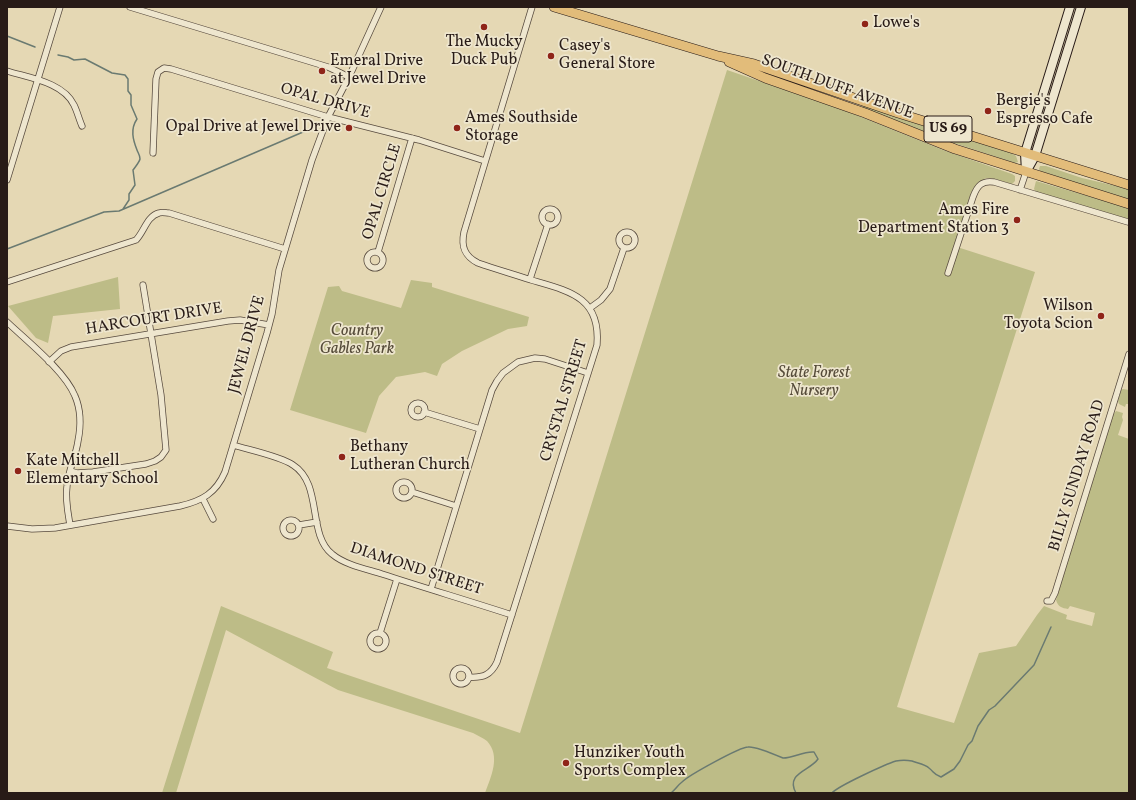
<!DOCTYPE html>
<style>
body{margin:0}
#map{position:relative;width:1136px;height:800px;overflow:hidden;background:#e5d8b4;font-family:Vollkorn,serif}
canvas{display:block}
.frame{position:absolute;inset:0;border:8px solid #281b17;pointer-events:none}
</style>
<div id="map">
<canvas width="1136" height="800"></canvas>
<div class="frame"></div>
</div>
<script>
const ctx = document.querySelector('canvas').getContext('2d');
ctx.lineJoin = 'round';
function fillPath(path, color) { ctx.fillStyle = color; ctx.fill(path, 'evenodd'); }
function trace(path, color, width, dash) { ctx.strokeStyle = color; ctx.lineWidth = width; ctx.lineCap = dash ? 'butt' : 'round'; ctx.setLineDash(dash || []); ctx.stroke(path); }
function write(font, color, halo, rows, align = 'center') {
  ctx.font = font + ' Vollkorn,serif'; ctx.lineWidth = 3.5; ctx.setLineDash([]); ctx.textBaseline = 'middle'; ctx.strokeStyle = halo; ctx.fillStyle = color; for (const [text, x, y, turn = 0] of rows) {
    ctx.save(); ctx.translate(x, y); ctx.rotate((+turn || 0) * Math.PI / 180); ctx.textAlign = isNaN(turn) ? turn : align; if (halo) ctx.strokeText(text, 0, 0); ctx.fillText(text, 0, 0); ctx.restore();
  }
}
const green = new Path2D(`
 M727 70 841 109 943 150 1012 174 1015 176V181L1012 184 991 178H986L977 184 970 196 954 246 1035 272 897 707 954 723 979 653 1016 646 1037 615 1044 606 1067 615 1066 619 1092 626 1095 613 1070 606 1068 609C1062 608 1058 607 1056 600L1113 415 1116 411 1123 413 1122 417 1123 420 1118 435 1129 439V793H485C491 777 501 756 487 741 483 738 477 735 473 733L338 690 226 630 176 793H162L221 606 333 652 327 668 520 733Z
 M863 105 1011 153 1016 156 1018 162 1015 163 954 143 862 108Z
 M1040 166H1046L1082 178 1129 189V200L1040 171 1039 169Z
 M1036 181 1129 208V220L1036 192 1034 189Z
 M118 277 120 309 53 316 48 343 36 338 8 306Z
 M411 280 432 283V287L529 317 527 326 508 329 462 351 442 364 437 376 425 372 396 377 379 396 366 433 290 410 328 287 339 286 342 291 401 308Z
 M1123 389 1129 390V404H1126L1125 407 1119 404 1118 401 1121 390Z`);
const stream = new Path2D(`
 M7 36 35 47
 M58 55 68 57 74 60 85 59 112 73 125 75 128 79V91L131 95V105L137 119C130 129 133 140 137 150 138 153 140 155 140 159 139 163 135 167 133 170L135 185 129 194V200L123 209
 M7 249 104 212 119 211 317 126
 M671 793C675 790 678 785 682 782 689 775 740 747 748 747 754 746 776 755 783 758 794 758 803 751 814 752L818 759C810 771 785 773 796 793
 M832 793C838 786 886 764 896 761 901 760 907 760 912 761 917 763 925 764 929 768 935 773 933 774 941 777L954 769 960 761 968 745 972 741 978 726 989 710 995 706 1034 665 1051 627`);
const street = new Path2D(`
 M130 7 328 67 349 77
 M7 71C29 78 63 82 74 105 77 111 79 119 82 126
 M153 153 156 79 158 72 164 68 171 69 328 117 419 140 485 161
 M7 180 60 7
 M1020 190 1026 172
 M542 217a8 8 0 1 1 16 0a8 8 0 1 1-16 0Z
 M619 240a8 8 0 1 1 16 0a8 8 0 1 1-16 0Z
 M378 252 412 138
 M367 260a8 8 0 1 1 16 0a8 8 0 1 1-16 0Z
 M948 273 973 197C977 186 982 180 994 182L1128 222
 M530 279 548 224
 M7 282 136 240C144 232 147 216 159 213 162 212 166 213 169 213L285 249
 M590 308 601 300 610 289 624 248
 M7 322C27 341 65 371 75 396 81 410 81 426 78 441 76 456 68 471 67 486 65 499 68 513 70 525
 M49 362 61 351 71 347 228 321 240 320 269 325
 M411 410a7 7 0 1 1 14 0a7 7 0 1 1-14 0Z
 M424 412 480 429
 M233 445C249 450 280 456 293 465 323 484 307 534 332 554 345 565 366 569 382 574 425 588 469 601 512 615
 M70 471 77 473 93 472 146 464 155 461 161 457 166 450 161 395 143 285
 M396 490a8 8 0 1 1 16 0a8 8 0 1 1-16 0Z
 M412 492 456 506
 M203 499 213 519
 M283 528a8 8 0 1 1 16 0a8 8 0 1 1-16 0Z
 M299 525 317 522
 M7 526 32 529 55 528 180 506C202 501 216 493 225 472L267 333 272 314 279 270 312 160 328 117 349 77 381 7
 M431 589 480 429 492 390 497 381 503 373 518 362 535 358 545 359 588 373
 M1047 601H1051L1055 593 1129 354
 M380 633 397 579
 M370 641a8 8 0 1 1 16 0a8 8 0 1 1-16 0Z
 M453 676a8 8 0 1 1 16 0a8 8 0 1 1-16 0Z
 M469 677C483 678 491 675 497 662L597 345C601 297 569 291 531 280 513 274 495 269 478 263 464 256 461 246 464 232L532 7`);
const secondary = new Path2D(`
 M1026 172 1035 156 1081 7
 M1026 172 1025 153 1070 7`);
const primary = new Path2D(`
 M554 7 718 56 754 64 898 113 1129 185
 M729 62 765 78 865 113 955 149 1129 204`);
const markers = [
 [865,24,4,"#8f2418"],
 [484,27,4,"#8f2418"],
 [551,56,4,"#8f2418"],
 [322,71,4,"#8f2418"],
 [988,111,4,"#8f2418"],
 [349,128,4,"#8f2418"],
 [457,128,4,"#8f2418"],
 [1017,220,4,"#8f2418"],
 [1101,316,4,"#8f2418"],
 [342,457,4,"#8f2418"],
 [18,471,4,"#8f2418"],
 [566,763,4,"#8f2418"]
];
const shields = [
 [948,129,48]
];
const shieldNames = [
 ["US 69",948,129]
];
const poiNames = [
 ["Lowe's",873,24],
 ["The Mucky",484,43,"center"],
 ["Duck Pub",484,61,"center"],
 ["Casey's",559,47],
 ["General Store",559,65],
 ["Emeral Drive",330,62],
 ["at Jewel Drive",330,80],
 ["Bergie's",996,102],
 ["Espresso Cafe",996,120],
 ["Ames Southside",465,119],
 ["Storage",465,137],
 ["Opal Drive at Jewel Drive",341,128,"right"],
 ["Ames Fire",1009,211,"right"],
 ["Department Station 3",1009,229,"right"],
 ["Wilson",1093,307,"right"],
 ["Toyota Scion",1093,325,"right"],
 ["Bethany",350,448],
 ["Lutheran Church",350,466],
 ["Kate Mitchell",26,462],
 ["Elementary School",26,480],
 ["Hunziker Youth",574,754],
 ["Sports Complex",574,772]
];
const streetNames = [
 ["SOUTH DUFF AVENUE",837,88,20],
 ["OPAL DRIVE",325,102,16],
 ["OPAL CIRCLE",383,192,-73],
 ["HARCOURT DRIVE",154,320,-9],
 ["JEWEL DRIVE",248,345,-75],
 ["CRYSTAL STREET",565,401,-73],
 ["BILLY SUNDAY ROAD",1078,476,-73],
 ["DIAMOND STREET",416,570,18]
];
const parkNames = [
 ["Country",357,332],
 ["Gables Park",357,350],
 ["State Forest",814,374],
 ["Nursery",814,392]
];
fillPath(green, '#bdbc87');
trace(stream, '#6a7a71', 1.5);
trace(street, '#574a3e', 7);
trace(secondary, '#281b17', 10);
trace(primary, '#281b17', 10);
trace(street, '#eee6ce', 5.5);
trace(secondary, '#eee6ce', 8);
trace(primary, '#e2bc7a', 9);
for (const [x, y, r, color] of markers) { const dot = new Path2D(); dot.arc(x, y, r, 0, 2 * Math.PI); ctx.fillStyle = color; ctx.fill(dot); trace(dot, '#eee6ce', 1.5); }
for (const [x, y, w] of shields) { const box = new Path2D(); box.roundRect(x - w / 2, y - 13, w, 26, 3); ctx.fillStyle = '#eee6ce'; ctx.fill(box); trace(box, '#281b17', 1); }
write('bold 15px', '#281b17', null, shieldNames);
write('16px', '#281b17', '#eee6ce', poiNames, 'left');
write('16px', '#281b17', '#eee6ce', streetNames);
write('italic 16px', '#554b39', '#eee6ce', parkNames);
</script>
